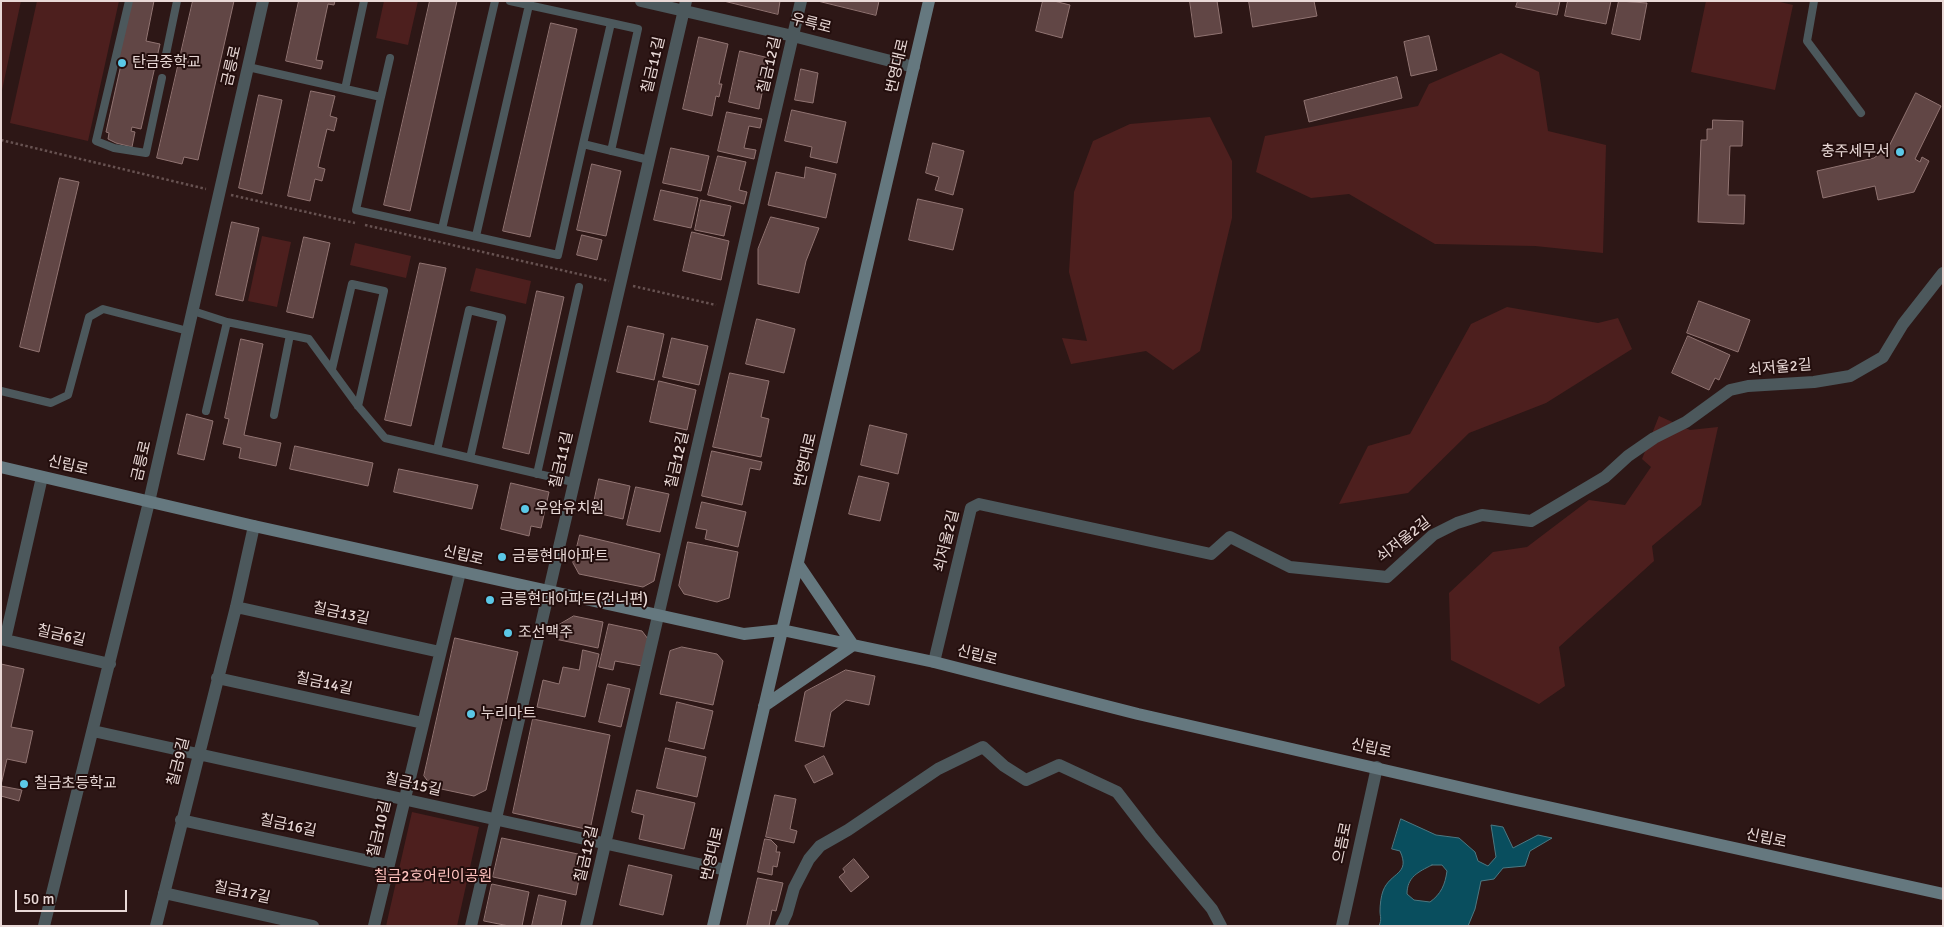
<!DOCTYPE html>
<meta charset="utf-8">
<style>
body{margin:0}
#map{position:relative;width:1944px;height:927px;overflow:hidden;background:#2d1716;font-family:Signika,sans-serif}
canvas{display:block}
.frame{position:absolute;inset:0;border:2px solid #e9d9d7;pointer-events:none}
.scale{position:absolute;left:15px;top:890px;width:112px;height:22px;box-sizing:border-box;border:2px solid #e9d9d7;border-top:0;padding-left:6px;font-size:15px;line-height:18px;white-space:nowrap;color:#e9d9d7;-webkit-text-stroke:4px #230e0d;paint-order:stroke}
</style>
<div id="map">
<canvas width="1944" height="927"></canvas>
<div class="frame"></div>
<div class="scale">50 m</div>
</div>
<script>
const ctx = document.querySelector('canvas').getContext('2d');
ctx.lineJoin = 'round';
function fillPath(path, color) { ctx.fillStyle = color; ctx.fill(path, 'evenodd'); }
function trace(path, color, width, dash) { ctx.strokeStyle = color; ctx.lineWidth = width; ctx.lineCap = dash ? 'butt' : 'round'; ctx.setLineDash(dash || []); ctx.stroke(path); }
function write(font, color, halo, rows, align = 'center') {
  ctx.font = font + ' Signika,"Noto Sans KR",sans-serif'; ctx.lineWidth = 4; ctx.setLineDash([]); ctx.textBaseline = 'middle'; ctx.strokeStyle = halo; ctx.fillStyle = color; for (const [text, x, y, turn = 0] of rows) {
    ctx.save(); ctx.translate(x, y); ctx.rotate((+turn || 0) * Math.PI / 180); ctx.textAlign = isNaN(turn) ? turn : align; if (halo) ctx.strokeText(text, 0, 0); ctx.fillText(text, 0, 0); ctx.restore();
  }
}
const green = new Path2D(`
 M1 1H21L1 95Z
 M37 1H119L88 141 10 123Z
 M384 1H418L408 45 376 38Z
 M1706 1H1776L1793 5 1775 90 1691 72Z
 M1501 53 1539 72 1548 131 1606 145 1603 253 1535 246 1435 244 1349 194 1311 198 1256 172 1265 136 1418 106 1429 84Z
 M1210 117 1232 161V218L1200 351 1173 370 1146 351 1071 364 1062 338 1087 341 1069 272 1074 192 1093 141 1130 124Z
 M262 236 291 242 277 307 248 301Z
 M355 243 411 256 406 278 350 265Z
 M476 268 531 281 526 304 470 291Z
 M1507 307 1598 323 1618 318 1632 349 1546 403 1469 433 1408 493 1339 504 1368 446 1410 434 1471 324Z
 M1659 416 1690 430 1718 427 1701 505 1652 546 1654 561 1559 647 1565 686 1539 704 1451 660 1449 593 1493 552 1527 547 1589 500 1625 505 1651 467 1642 459Z
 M412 812 479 827 457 926H386Z`);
const water = new Path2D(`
 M1401 819 1436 835 1459 838 1475 852 1478 861 1488 866 1496 857 1491 825 1503 827 1513 848 1538 835 1552 838 1530 851 1525 866 1503 868 1494 879 1481 881 1475 909 1468 926H1379C1382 919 1380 917 1380 911 1380 905 1381 896 1383 891 1390 872 1411 875 1400 851L1392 849ZM1432 865H1442L1447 871C1445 885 1441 894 1430 902L1414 900 1407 894C1407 877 1418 872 1432 865Z`);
const building = new Path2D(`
 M131 1H154L146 41 160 44 141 129 132 127 131 131 135 132 132 147 116 143 108 139 109 133 106 132 122 60 118 59Z
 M193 1H234L198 160 184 157 182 164 157 158Z
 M299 1H335L334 5 328 4 316 60 323 61 321 69 286 61Z
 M430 1H457L410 211 384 205Z
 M724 1H780L778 14Z
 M818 1H879L876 15Z
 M1043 1H1054L1070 5 1062 38 1036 31Z
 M1190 1H1217L1222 33 1195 37Z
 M1249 1H1314L1317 16 1253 27Z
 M1518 1H1560L1557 15 1516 7Z
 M1568 1H1611L1606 24 1565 16Z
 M1619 1 1647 3 1640 40 1612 34Z
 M551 23 577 29 530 237 503 231Z
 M1429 36 1437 70 1411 76 1404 42Z
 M699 37 728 44 719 84H722L719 97 716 96 712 116 683 109Z
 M740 51 769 58 759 109 729 102Z
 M801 69 818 73 813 103 795 100Z
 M1397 77 1402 98 1309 122 1304 101Z
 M311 91 335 96 330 116 337 118 334 131 327 129 318 167 325 169 322 181 315 179 310 201 288 196Z
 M1916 93 1941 106 1915 159 1920 162 1922 157 1929 161 1914 192 1878 200 1875 186 1823 198 1817 171 1874 158 1889 146Z
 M259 95 282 100 262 194 239 188Z
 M792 110 846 122 837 163 810 157 812 147 785 141Z
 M727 112 762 119 760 128 749 126 744 148 756 150 754 159 718 151Z
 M1713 120 1743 121 1742 146H1730L1728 195H1745L1744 224 1698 222 1701 140H1707V129H1712Z
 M933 143 964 151 953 195 935 190 939 177 926 173Z
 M671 148 709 156 701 191 663 183Z
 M718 156 746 162 739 190 747 192 744 204 708 195Z
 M592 164 621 171 606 236 577 230Z
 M806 167 836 174 826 218 768 205 776 172 804 178Z
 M60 178 79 182 39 352 20 347Z
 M661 190 698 198 691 228 654 220Z
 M918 199 963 209 953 250 909 240Z
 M701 200 731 206 724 236 695 230Z
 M771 217 819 228 806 261 799 293 758 284V249Z
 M232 222 259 228 243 301 216 295Z
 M692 232 729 241 721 280 683 271Z
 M582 235 602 240 597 260 577 255Z
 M304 237 330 243 313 318 287 312Z
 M420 263 446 268 411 426 385 420Z
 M537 291 564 297 529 454 503 448Z
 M1699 301 1750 320 1738 352 1687 333Z
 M757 319 795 329 784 373 746 364Z
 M628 326 664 334 654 380 617 372Z
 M1688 336 1730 355 1719 380 1715 378 1709 390 1672 373Z
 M672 338 708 346 699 385 663 377Z
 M241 339 263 344 244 435 281 443 276 466 239 458 241 448 223 444 229 419 225 418Z
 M730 373 769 381 761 417 769 419 761 457 713 447Z
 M659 381 696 390 687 430 650 422Z
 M187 414 213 421 204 460 178 454Z
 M870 425 907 434 898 474 861 465Z
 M295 446 373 463 368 486 290 469Z
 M712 451 762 462 760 470 750 468 742 505 702 496Z
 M399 469 478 485 472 509 394 492Z
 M859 476 889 483 880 521 849 514Z
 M599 479 630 486 623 519 592 512Z
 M511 483 549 492 541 528 531 526 529 536 501 529Z
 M636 487 669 494 660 532 627 525Z
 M702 502 746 512 738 547 705 539 707 530 696 528Z
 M580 535 660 554 654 581 643 587 579 574 573 563Z
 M688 542 738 552 729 598 717 602 684 594 679 586Z
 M574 616 603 622 598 648 555 639 557 626Z
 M609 624 642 631 648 639 642 666 615 661 613 670 599 667Z
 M455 638 518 652 486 790 474 796 432 787 424 776Z
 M682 647 717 654 723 661 713 705 660 694 670 651Z
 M583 650 599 654 585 717 537 707 543 680 559 684 563 667 579 670Z
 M1 664 24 669 11 727 33 731 26 763 7 759 1 785Z
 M846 670 875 676 869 705 846 700 831 712 824 747 795 741 805 692Z
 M608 684 630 689 621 727 599 722Z
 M677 702 713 711 704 749 669 741Z
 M533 719 610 735 590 830 513 813Z
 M666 748 706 757 697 797 657 788Z
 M824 756 833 774 814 783 805 766Z
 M1 786 22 790 19 801 1 796Z
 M637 790 695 803 684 849 639 839 644 815 632 812Z
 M775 795 796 799 790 829 797 831 794 843 766 837Z
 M502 838 578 854 582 863 576 895 493 877Z
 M765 839 771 840 777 846 776 852H780L777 867 773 866 772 875 758 872Z
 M854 859 869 877 851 892 839 877 845 872 843 869Z
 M629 865 672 875 663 915 620 905Z
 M758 878 783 883 776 911 772 910 769 926H747Z
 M492 884 529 892 522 926H509L484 921Z
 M539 895 566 901 561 926H532Z`);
const path = new Path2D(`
 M1 140 206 189
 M231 195 355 223
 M365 225 609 281
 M633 286 716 305`);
const lane = new Path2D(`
 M129 1 96 141 114 148 146 153 162 78
 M510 1 611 23 583 144
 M1814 1 1807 41 1861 113
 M165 59 177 1
 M248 67 381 97 356 210 558 255 583 144 649 160
 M345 89 364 1
 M381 97 390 58
 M611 151 638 29 611 23
 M442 229 495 1
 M476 236 529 5
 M193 311 227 322 290 335 274 415
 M290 335 309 339 358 406 385 438 573 482
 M332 369 352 284 384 291 358 406
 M1 391 51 403 68 395 89 317 103 309 188 331
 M206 411 227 322
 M437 450 469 310 502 318 470 458
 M537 474 579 287`);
const street = new Path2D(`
 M641 1 793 36 914 67
 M236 607 440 652
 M1 639 110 664
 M5 640 42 477
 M934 662 971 508 979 504 1211 554 1230 537 1290 567 1387 577 1433 535 1457 523 1482 515 1531 521 1605 477 1628 456 1654 438 1686 422 1730 390 1748 386 1814 382 1850 376 1883 357 1903 324 1943 273
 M217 678 423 723
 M93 731 726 870
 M181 820 388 865
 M164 893 313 926
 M44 926 149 502 263 1
 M156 926 236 607 254 526
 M374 926 460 572
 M471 926 686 1
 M586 926 801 1
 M781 926 787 913 794 888 809 859 820 846 848 830 938 769 983 747 1004 766 1026 780 1059 765 1117 792 1151 836 1212 909 1221 926
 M1342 926 1377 767`);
const secondary = new Path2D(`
 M1 467 254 526 744 634 782 630 934 662 1138 714 1507 798 1943 894
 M798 564 853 645
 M764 706 853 645
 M713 926 929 1`);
const markers = [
 [122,63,5,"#5bc8e7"],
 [1900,152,5,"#5bc8e7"],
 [525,509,5,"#5bc8e7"],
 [502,557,5,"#5bc8e7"],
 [490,600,5,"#5bc8e7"],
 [508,633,5,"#5bc8e7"],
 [471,714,5,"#5bc8e7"],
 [24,784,5,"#5bc8e7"]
];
const streetNames = [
 ["우륵로",811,24,14],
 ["칠금11길",654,65,-77],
 ["칠금12길",770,65,-77],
 ["금릉로",232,66,-77],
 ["번영대로",898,66,-77],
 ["쇠저울2길",1780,368,-5],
 ["칠금11길",562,460,-77],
 ["칠금12길",678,460,-77],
 ["번영대로",806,460,-77],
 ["금릉로",142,461,-77],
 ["신립로",68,466,13],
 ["쇠저울2길",1404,540,-38],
 ["쇠저울2길",947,541,-76],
 ["신립로",463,556,13],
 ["칠금13길",341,614,12],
 ["칠금6길",61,636,13],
 ["신립로",977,656,14],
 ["칠금14길",324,684,12],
 ["신립로",1371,749,13],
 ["칠금9길",179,762,-76],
 ["칠금15길",413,785,13],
 ["칠금16길",288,826,12],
 ["칠금10길",380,829,-77],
 ["신립로",1766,839,12],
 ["으뜸로",1343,843,-78],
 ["칠금12길",587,854,-77],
 ["번영대로",713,854,-77],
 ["칠금17길",242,893,12]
];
const poiNames = [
 ["탄금중학교",132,63],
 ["충주세무서",1890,152,"right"],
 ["우암유치원",535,509],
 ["금릉현대아파트",512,557],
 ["금릉현대아파트(건너편)",500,600],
 ["조선맥주",518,633],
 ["누리마트",481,714],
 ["칠금초등학교",34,784]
];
const parkNames = [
 ["칠금2호어린이공원",433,877]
];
fillPath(green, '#4d1f1e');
fillPath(water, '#094e5e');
trace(water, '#4c7882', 1);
fillPath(building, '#614645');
trace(building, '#917472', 1);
trace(path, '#675251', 2.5, [2.5, 2.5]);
trace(lane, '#4c585c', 8);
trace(street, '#4c585c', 12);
trace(secondary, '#65787f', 12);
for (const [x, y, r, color] of markers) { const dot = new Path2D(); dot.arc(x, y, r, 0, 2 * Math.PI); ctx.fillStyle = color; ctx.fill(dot); trace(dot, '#230e0d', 2); }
write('15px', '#e9d9d7', '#230e0d', streetNames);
write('15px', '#e9d9d7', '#230e0d', poiNames, 'left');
write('15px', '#ffc3bf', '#230e0d', parkNames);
</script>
